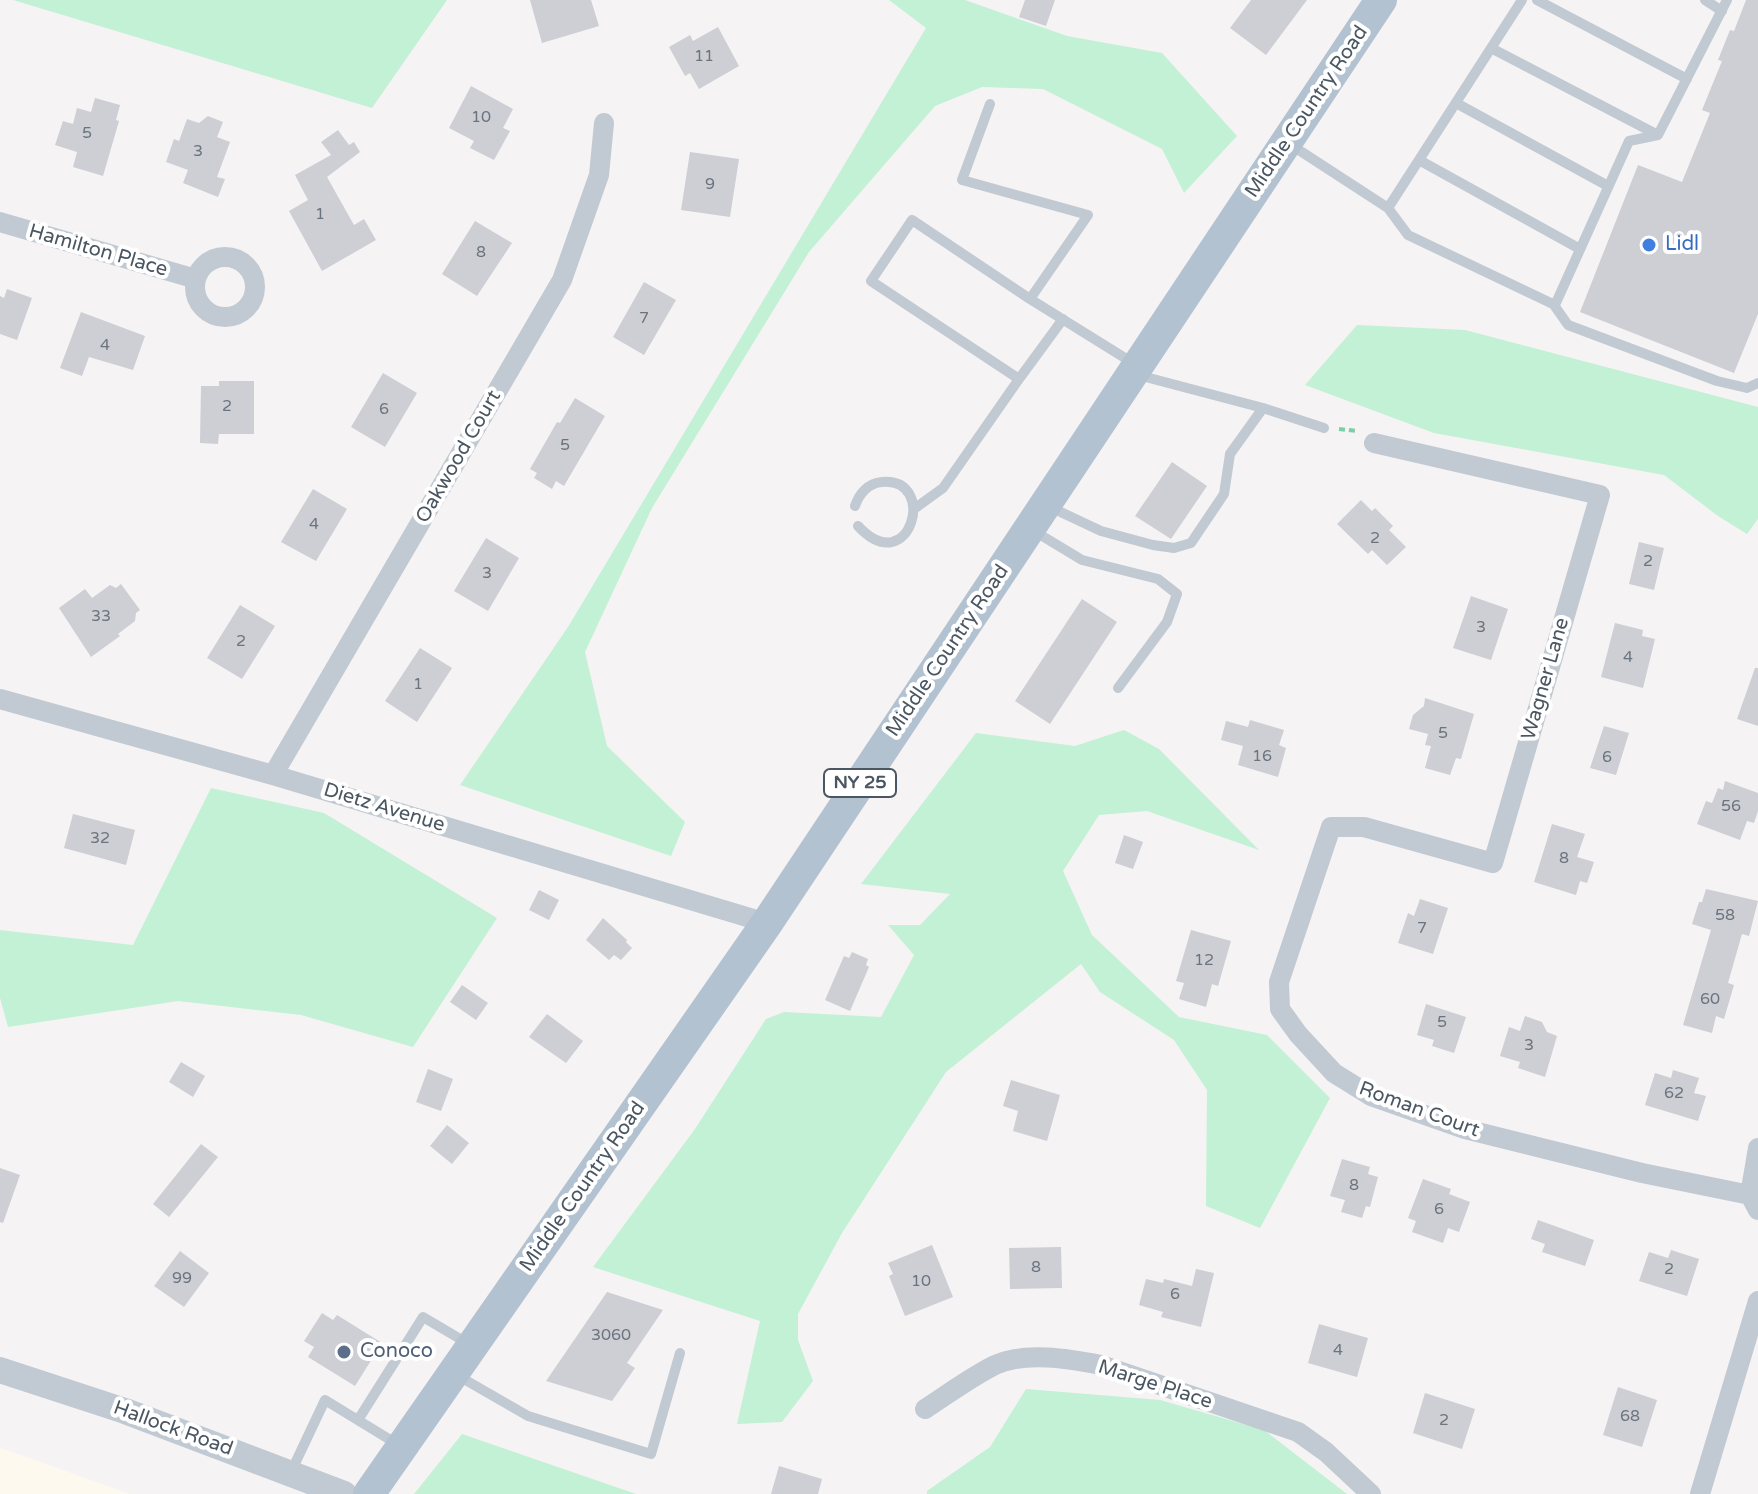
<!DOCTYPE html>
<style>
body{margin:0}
canvas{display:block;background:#f5f3f3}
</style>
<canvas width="1758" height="1494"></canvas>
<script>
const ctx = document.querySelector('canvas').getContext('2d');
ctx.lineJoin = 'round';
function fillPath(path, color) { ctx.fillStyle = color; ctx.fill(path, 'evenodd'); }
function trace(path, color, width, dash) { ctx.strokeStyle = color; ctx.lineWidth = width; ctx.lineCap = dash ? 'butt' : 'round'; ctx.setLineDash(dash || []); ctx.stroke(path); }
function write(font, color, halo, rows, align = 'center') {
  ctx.font = font + ' "Varela Round",sans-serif'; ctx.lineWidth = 8; ctx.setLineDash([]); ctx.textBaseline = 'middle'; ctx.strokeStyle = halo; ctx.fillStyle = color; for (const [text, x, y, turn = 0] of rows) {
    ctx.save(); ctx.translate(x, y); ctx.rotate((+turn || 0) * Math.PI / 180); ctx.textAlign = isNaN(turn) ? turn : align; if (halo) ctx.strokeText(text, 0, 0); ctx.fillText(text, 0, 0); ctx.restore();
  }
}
const commercial = new Path2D(`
 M0 1448 21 1455 130 1494H0Z`);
const green = new Path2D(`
 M13 0H447L372 108Z
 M889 0H965L1067 36 1162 53 1237 136 1184 193 1162 149 1043 89 982 87 935 106 809 252 652 508 585 652 607 746 685 822 671 856 460 785 568 627 926 28Z
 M1357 325 1465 330 1758 407V519L1747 534 1718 516 1664 475 1434 433 1305 385Z
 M1124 730 1159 749 1259 850 1147 811 1099 815 1063 871 1092 935 1179 1017 1267 1035 1330 1098 1260 1228 1206 1206 1207 1090 1174 1040 1100 992 1081 964 946 1072 842 1233 798 1314V1340L813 1381 782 1422 737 1424 760 1321 593 1267 695 1129 766 1019 784 1012 881 1017 914 955 888 925H920L950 894 861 884 976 733 1075 746Z
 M211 788 324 813 497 918 413 1047 301 1015 178 1001 8 1027 0 998V930L133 945Z
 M1026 1389 1160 1400 1264 1430 1347 1494H927V1491L990 1447Z
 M462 1434 636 1494H414Z`);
const building = new Path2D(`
 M530 0H591L599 26 542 43Z
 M1025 0H1055L1046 26 1019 17Z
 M1251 0H1307L1266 55 1230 28Z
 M1746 0H1758V314L1734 373 1580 312 1638 165 1682 182 1710 113 1702 110 1722 61 1718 60 1730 30 1734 31Z
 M718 27 739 66 699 89 690 73 685 76 669 47 690 35 693 41Z
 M471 86 513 109 503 128 510 131 494 160 470 148 474 141 449 128Z
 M95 98 120 105 116 120 119 121 103 176 73 167 77 152 55 145 63 121 73 124 77 108 91 112Z
 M208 116 223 122 217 137 230 142 217 177 225 179 218 197 183 183 188 170 166 162 174 139 179 141 187 119 199 123Z
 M338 130 349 145 354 142 360 152 327 177 354 225 364 219 376 240 322 271 289 211 308 200 295 175 331 155 321 142Z
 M690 152 739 159 730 217 681 210Z
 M475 221 512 243 477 296 442 274Z
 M644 282 676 300 644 355 613 337Z
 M7 289 32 298 17 340 0 334V296L4 298Z
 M81 312 145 336 133 370 89 357 82 376 60 368Z
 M383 373 417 393 385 447 351 427Z
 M219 381H254V434H219L218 444 200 443 201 386H219Z
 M575 398 605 416 564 486 556 481 552 489 534 478 537 473 530 469 557 422 560 423Z
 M1172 462 1207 486 1171 539 1135 516Z
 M313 489 347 509 316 561 281 542Z
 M1361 500 1372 511 1375 508 1393 526 1389 530 1406 547 1387 565 1372 550 1368 554 1337 524Z
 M486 538 519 558 488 611 454 591Z
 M1639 542 1664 548 1654 590 1629 584Z
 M121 584 140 610 136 613 135 621 118 634 120 636 91 657 59 608 85 589 92 598 110 585 116 588Z
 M1471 596 1508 609 1491 660 1453 648Z
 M1082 599 1117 622 1050 724 1015 701Z
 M240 605 275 626 242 679 207 658Z
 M1615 623 1643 630 1642 636 1655 639 1643 688 1601 677Z
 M420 648 452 668 417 722 385 701Z
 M1755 668H1758V726L1737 719Z
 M1425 698 1474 714 1461 759 1456 758 1450 775 1425 768 1431 746 1425 745 1428 734 1409 729 1413 715 1424 706Z
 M1250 720 1284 730 1279 745 1286 748 1278 777 1238 765 1243 746 1221 740 1226 721 1248 727Z
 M1604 726 1629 733 1616 775 1590 768Z
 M1725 781 1758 793V811L1754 823 1747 821 1740 840 1697 824 1706 801 1712 803 1718 788 1723 790Z
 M73 814 135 830 126 865 64 848Z
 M1552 824 1585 834 1577 857 1594 862 1587 883 1580 881 1576 895 1534 882Z
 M1124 835 1143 842 1133 869 1115 863Z
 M1706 889 1758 901 1749 936 1742 934 1728 983 1734 985 1724 1019 1716 1016 1712 1033 1683 1025 1711 930 1692 924 1699 902H1702Z
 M539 890 559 900 549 920 529 910Z
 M1420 899 1448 908 1433 954 1398 943 1408 913 1414 916Z
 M603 918 627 940 626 942 632 948 621 960 614 955 609 960 586 940Z
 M1191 930 1231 941 1218 986 1212 984 1206 1007 1179 999 1184 983 1176 981Z
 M852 952 868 959 866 965 869 967 850 1011 825 1000 844 956 849 958Z
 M462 985 488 1003 476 1020 450 1002Z
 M1426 1004 1466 1017 1454 1053 1432 1046 1434 1040 1417 1035Z
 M547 1014 583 1041 566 1063 529 1037Z
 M1525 1016 1542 1022 1547 1032 1557 1036 1545 1077 1518 1068 1520 1062 1500 1056 1509 1027 1520 1031Z
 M181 1062 205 1076 193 1097 169 1082Z
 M428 1069 453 1079 441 1111 416 1102Z
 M1673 1070 1699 1078 1694 1093 1706 1096 1698 1121 1645 1105 1655 1073 1671 1078Z
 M1011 1080 1060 1095 1047 1141 1013 1131 1018 1111 1003 1106Z
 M447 1125 469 1143 452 1164 430 1146Z
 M201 1144 218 1157 169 1217 153 1204Z
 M1342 1159 1370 1167 1368 1174 1378 1177 1370 1207 1366 1206 1362 1218 1341 1212 1345 1200 1330 1196Z
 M0 1168 20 1175 3 1223 0 1222Z
 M1423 1179 1451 1189 1449 1194 1470 1202 1459 1232 1448 1228 1443 1243 1412 1232 1416 1221 1408 1218Z
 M1538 1220 1594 1240 1585 1266 1542 1252 1545 1244 1531 1239Z
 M932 1245 953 1297 905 1316 889 1276 893 1274 888 1263Z
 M1061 1247 1062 1288 1010 1289 1009 1248Z
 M1671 1250 1699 1259 1687 1296 1639 1281 1649 1252 1668 1258Z
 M180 1251 209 1273 184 1307 154 1286Z
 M1196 1269 1214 1273 1201 1327 1161 1317 1163 1312 1139 1305 1146 1279 1163 1283 1164 1279 1192 1286Z
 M607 1292 663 1310 627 1363 635 1368 612 1401 546 1381Z
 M322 1313 333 1320 337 1315 382 1343 355 1386 308 1357 314 1347 304 1341Z
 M1319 1324 1368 1338 1357 1377 1308 1363Z
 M1618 1387 1657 1400 1642 1447 1603 1435Z
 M1425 1393 1475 1409 1462 1449 1413 1433Z
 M779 1466 822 1479 818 1494H771Z`);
const path = new Path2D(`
 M1339 429 1357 431`);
const service = new Path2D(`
 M1537 0 1687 79
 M1705 0 1722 11
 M1491 48 1658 135
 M1456 103 1608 186
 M990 104 962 180 1088 215 1030 299
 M1288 143 1388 208 1408 235 1555 305 1629 141 1658 135 1727 0
 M1419 160 1580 249
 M1388 208 1522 0
 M1554 305 1568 325 1717 381 1747 388 1758 383
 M1138 375 1263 408 1324 428
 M1019 379 1063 319
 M855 506C859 494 868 483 882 482 939 477 910 582 858 526
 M1050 507 1101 531 1153 545 1174 548 1191 543 1224 494 1230 454 1263 408
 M914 509 943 488 1019 379 871 281 912 220 1030 299 1133 363
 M1034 531 1082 560 1158 579 1177 594 1167 622 1118 688
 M455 1374 528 1416 651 1454 680 1353
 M358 1420 423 1317 467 1343
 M291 1472 325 1400 397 1444`);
const minor = new Path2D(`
 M0 222 196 279
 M195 287a30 30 0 1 1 60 0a30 30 0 1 1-60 0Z
 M1374 443 1600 495 1493 863 1364 827H1331L1279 982 1280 1009 1298 1034 1334 1073 1371 1096 1465 1129 1642 1173 1750 1195
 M0 699 273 775 767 923
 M273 775 562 280 599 175 604 123
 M1758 1148 1750 1195 1758 1210
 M925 1409C948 1394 971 1377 995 1365 1025 1351 1070 1359 1101 1365L1298 1432 1326 1452 1371 1494
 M1700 1494 1758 1301`);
const tertiary = new Path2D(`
 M0 1370 125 1411 344 1494`);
const primary = new Path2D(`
 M369 1494 767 923 1381 0`);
const markers = [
 [1649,245,8,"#3f7fe0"],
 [344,1352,8,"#5c6f8a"]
];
const numberNames = [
 ["11",704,57],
 ["10",481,118],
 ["5",87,134],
 ["3",198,152],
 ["9",710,185],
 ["1",320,215],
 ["8",481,253],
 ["7",644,319],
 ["4",105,346],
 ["2",227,407],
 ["6",384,410],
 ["5",565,446],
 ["4",314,525],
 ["2",1375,539],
 ["2",1648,562],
 ["3",487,574],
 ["33",101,617],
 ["3",1481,628],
 ["2",241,642],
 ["4",1628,658],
 ["1",418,685],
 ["5",1443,734],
 ["16",1262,757],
 ["6",1607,758],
 ["56",1731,807],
 ["32",100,839],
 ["8",1564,859],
 ["58",1725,916],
 ["7",1422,929],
 ["12",1204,961],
 ["60",1710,1000],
 ["5",1442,1023],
 ["3",1529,1046],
 ["62",1674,1094],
 ["8",1354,1186],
 ["6",1439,1210],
 ["8",1036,1268],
 ["2",1669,1270],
 ["99",182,1279],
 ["10",921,1282],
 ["6",1175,1295],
 ["3060",611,1336],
 ["4",1338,1351],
 ["68",1630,1417],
 ["2",1444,1421]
];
const shields = [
 [860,783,72]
];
const shieldNames = [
 ["NY 25",860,783]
];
const streetNames = [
 ["Middle Country Road",1307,112,-56],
 ["Hamilton Place",98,251,16],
 ["Oakwood Court",459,457,-60],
 ["Middle Country Road",948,651,-56],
 ["Wagner Lane",1546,679,-74],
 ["Dietz Avenue",384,808,17],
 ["Roman Court",1419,1110,20],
 ["Middle Country Road",583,1187,-55],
 ["Marge Place",1155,1385,18],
 ["Hallock Road",173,1429,20]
];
const shopNames = [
 ["Lidl",1665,245]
];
const serviceNames = [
 ["Conoco",360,1352]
];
fillPath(commercial, '#fdf9ef');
fillPath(green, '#c3f1d5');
fillPath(building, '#cdcfd5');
trace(path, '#7ad0a6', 4, [6, 4]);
trace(service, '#c1cad2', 10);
trace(minor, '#c1cad2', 20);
trace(tertiary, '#c1cad2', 26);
trace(primary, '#b3c2d1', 32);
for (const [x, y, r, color] of markers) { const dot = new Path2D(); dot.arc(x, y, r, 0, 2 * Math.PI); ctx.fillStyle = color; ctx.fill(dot); trace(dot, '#fff', 3); }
write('16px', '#6b747e', null, numberNames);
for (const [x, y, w] of shields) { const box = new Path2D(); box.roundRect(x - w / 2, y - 14, w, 28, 6); ctx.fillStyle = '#fff'; ctx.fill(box); trace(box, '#4a5661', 2); }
write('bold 18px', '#4a5661', null, shieldNames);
write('20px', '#4a5661', '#fff', streetNames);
write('20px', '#366cbe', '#fff', shopNames, 'left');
write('20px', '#4e5e75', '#fff', serviceNames, 'left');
</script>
